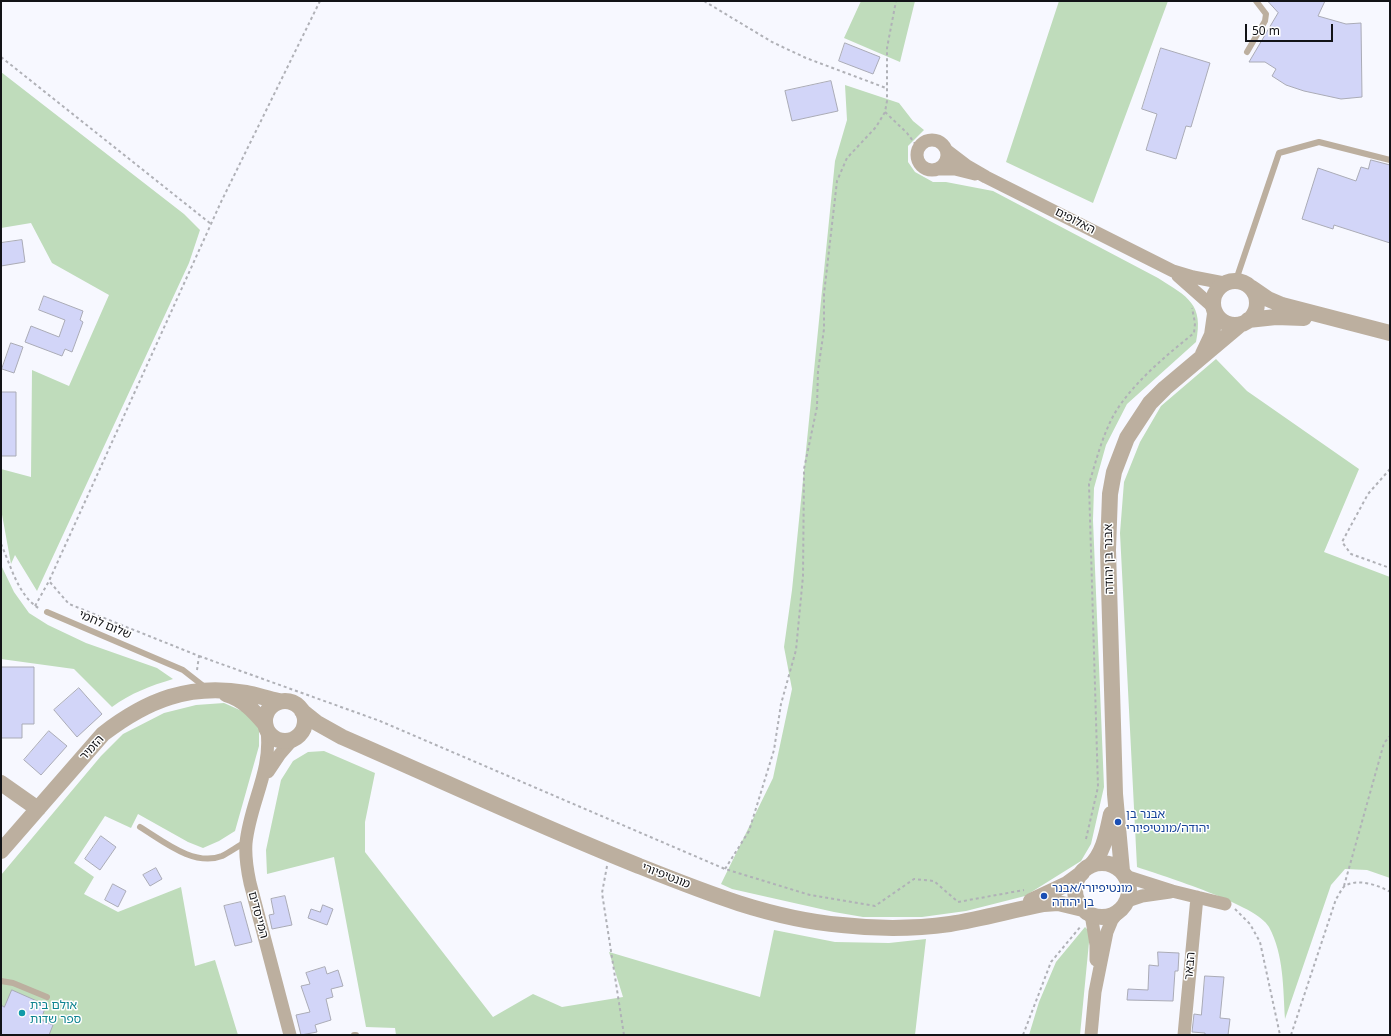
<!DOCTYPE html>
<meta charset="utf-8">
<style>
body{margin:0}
#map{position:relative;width:1391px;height:1036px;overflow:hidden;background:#f7f8ff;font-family:"Noto Sans",sans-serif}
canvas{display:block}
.frame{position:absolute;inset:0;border:2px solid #121317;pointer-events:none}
.scale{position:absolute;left:1245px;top:24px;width:88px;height:18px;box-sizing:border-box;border:2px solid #121317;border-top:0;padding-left:5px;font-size:12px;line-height:14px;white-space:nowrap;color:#121317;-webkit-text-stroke:3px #fff;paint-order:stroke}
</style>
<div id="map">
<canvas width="1391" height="1036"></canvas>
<div class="frame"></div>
<div class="scale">50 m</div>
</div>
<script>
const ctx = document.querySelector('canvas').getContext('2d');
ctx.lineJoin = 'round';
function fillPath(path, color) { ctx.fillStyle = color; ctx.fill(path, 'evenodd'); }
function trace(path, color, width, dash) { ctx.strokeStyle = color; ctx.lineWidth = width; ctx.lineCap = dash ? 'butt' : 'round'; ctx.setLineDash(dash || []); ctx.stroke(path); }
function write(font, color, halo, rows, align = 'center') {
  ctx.font = font + ' "Noto Sans","Noto Sans Hebrew",sans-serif'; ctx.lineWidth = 3; ctx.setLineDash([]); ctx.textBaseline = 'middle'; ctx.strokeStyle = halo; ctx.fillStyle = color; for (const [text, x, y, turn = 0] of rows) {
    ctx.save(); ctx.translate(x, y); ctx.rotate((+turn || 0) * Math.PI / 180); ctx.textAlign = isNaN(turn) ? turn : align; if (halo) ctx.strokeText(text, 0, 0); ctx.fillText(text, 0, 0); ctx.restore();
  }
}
const green = new Path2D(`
 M861 1H915L900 62 844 38Z
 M1059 1H1168L1093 203 1006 162Z
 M1 72 184 214 200 230 189 263 37 591 15 555 11 564 1 509V469L31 477 32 370 69 386 109 295 52 263 31 223 1 228Z
 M845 85 899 103 913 121 924 130 908 146V162L915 172 933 182H946L993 191 1158 278C1188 297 1204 304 1196 342L1127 404 1106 445 1094 488 1093 520 1104 787 1091 844 1081 861 1025 896 966 911 922 917H863L834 912 732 889 721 884 773 778 792 689 784 647 792 590 835 161 847 120Z
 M1216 359 1247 391 1359 469 1324 552 1390 577V878L1367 870 1345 869 1331 885 1285 1019C1283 988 1284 955 1269 927 1258 905 1163 876 1137 867L1120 533 1124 482 1140 442 1161 406Z
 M1 565 14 592 29 613 48 625 86 643 157 668 173 679C150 686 131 693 112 707L74 669 1 659Z
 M224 703 251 715 259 729V746L235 831 219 841 203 848 188 842 138 814 131 828 105 816 74 863 94 877 84 894 118 912 181 887 195 966 215 960 238 1035H1V875L101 756 123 734 164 713 196 705Z
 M324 751 375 773 365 822V852L493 1017 533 994 562 1007 623 997 609 952 760 997 774 930 835 942 889 943 926 939 915 1035H396L395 1028 366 1027 334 857 267 874 266 850 281 780 293 761 308 752Z
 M1085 927 1090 932 1080 1035H1029L1039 1002 1056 962Z`);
const building = new Path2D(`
 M1268 1H1325L1318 16 1346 24 1361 23 1362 97 1341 99 1304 91 1286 85 1272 76 1276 69 1265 62H1249L1278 13Z
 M845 43 880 57 873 74 839 61Z
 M1161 48 1210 63 1191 127 1186 126 1176 159 1146 150 1157 114 1142 109Z
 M831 81 838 111 792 121 785 91Z
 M1371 160 1390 165V243L1334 225 1333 229 1302 219 1318 168 1356 181 1361 167 1368 169Z
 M22 240 25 262 1 266V243Z
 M44 296 83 311 80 320 83 322 72 352 65 349 62 356 25 342 31 326 59 337 65 320 39 310Z
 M11 343 23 347 14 373 2 369Z
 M1 392H16V456H1Z
 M1 667H34V724H22V738H1Z
 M79 688 102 714 77 737 54 710Z
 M49 731 67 746 41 775 24 760Z
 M101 836 116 847 100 870 85 859Z
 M156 868 162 879 150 886 143 875Z
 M113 884 126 891 118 907 105 900Z
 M285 896 292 925 272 929 269 915 274 914 271 899Z
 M241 902 252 942 235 946 224 906Z
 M323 905 333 909 327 925 308 918 311 909 320 912Z
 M1158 952 1179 953 1178 971H1175L1173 1001 1127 1000 1128 989 1148 990 1149 965 1158 966Z
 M325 967 327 974 338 970 343 986 331 989 333 997 326 999 331 1020 315 1025 317 1032 301 1035 296 1015 310 1012 301 986 310 984 306 973Z
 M1205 976 1224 977 1220 1018 1230 1019 1228 1035H1205V1033L1192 1032 1194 1014 1201 1015Z
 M12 990 46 1005 41 1020 53 1025 49 1035H1V1005L4 1007Z`);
const path = new Path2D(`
 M704 1 772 42 806 58 886 88
 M1 57 211 224
 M885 112 907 133 919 149
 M1390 469 1368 494 1342 542 1351 554 1390 568
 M1 544C11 566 18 596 40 609
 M35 606 49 581
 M199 656 380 721 725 869 810 895 875 906 914 879 934 881 958 902 1024 890
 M197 670 199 656 69 604 49 581 221 202 320 1
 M1086 839 1098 787 1089 484C1097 458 1104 428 1120 405 1140 377 1168 354 1194 333L1195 323 1192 308
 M607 866 602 893 624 1035
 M725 869 749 831 774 750 781 704 796 650 803 576 804 469 817 407 818 371 824 329V294L837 181 847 158 876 127 885 112 887 101V48L896 1
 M1344 886 1384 743 1390 736
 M1235 909 1250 924 1260 942 1280 1035
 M1023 1035 1051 962 1081 926
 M1291 1035 1336 899C1339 895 1341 889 1345 886 1357 878 1379 885 1390 892`);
const service = new Path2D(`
 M1247 52 1265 21 1266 14 1256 1
 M1236 280 1279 153 1319 142 1390 160
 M47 612 183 670 206 688
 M140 827C163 841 194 867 222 856 230 852 238 846 246 842
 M1 981 13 983 47 997
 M354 1035H356`);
const minor = new Path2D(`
 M917 155a15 15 0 1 1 30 0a15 15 0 1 1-30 0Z
 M946 150 967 166 986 177 1173 271 1193 277 1224 283
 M938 169H955L975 174
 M1178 276 1213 307
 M267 731C272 771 250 803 246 843 245 856 247 869 250 883L290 1035
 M268 772 280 754 294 738
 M1125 876 1172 891 1225 904
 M1127 901 1142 896 1170 892
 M1091 914 1096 945V960
 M1091 1035 1095 992 1107 932 1112 920 1121 909
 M1184 1035 1197 897`);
const tertiary = new Path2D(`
 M1213 303a22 22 0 1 1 44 0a22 22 0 1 1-44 0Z
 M1252 288 1268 299 1282 305 1390 333
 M1248 320 1276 317 1304 318
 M1203 354 1212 335 1215 314
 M226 694C243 699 254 711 265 724
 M265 721a20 20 0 1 1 40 0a20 20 0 1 1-40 0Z
 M302 711 317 723 342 737C441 780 539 826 639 866 704 892 771 919 842 925 877 929 914 929 950 924 981 919 1013 910 1044 904L1058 903 1083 909
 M1 783 38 809
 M1 851 103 734C147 700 190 683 246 693 257 695 268 699 279 701
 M1075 890a27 27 0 1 1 54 0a27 27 0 1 1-54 0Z
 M1090 866C1104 853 1107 832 1111 814
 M1122 871 1115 794 1108 550 1110 494 1114 472 1127 438 1150 403 1165 388 1241 324
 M1031 901 1067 884 1082 873`);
const markers = [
 [1118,822,4,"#1a4fb4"],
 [1044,896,4,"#1a4fb4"],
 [22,1013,4,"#0f9aa8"]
];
const streetNames = [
 ["האלופים",1075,221,27],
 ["אבנר בן יהודה",1109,559,-91],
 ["שלום לחמי",105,625,23],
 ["הזמיר",92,748,-48],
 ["מונטיפיורי",666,876,21],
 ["המייסדים",258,915,75],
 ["הבאר",1190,966,-85]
];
const transitNames = [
 ["אבנר בן",1126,815],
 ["יהודה/מונטיפיורי",1126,829],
 ["מונטיפיורי/אבנר",1052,889],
 ["בן יהודה",1052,903]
];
const cultureNames = [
 ["אולם בית",30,1006],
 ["ספר שדות",30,1020]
];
fillPath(green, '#bfdcbb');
fillPath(building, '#d2d5f8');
trace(building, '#aaabb6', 1);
trace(path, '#b0b1b7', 2, [3, 3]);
trace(service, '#bcaf9f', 6);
trace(minor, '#bcaf9f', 13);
trace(tertiary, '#bcaf9f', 16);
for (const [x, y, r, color] of markers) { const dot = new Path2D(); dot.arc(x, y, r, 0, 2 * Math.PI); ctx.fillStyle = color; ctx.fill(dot); trace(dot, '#fff', 1.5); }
write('12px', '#121317', '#fff', streetNames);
write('12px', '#164399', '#fff', transitNames, 'left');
write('12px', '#0d838f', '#fff', cultureNames, 'left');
</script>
